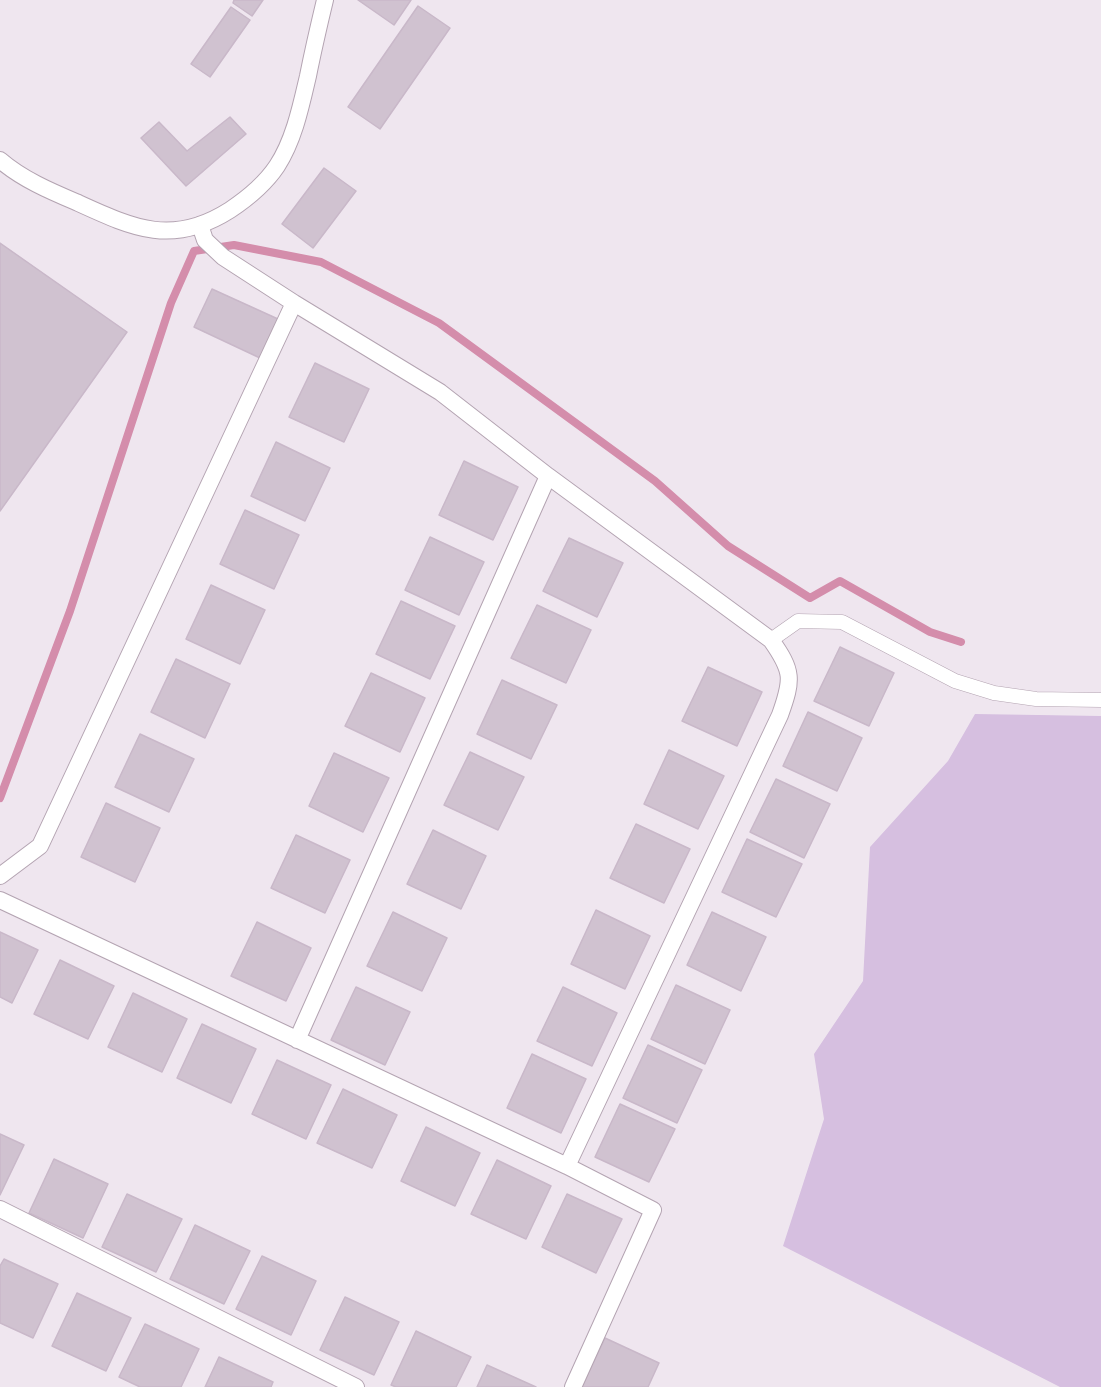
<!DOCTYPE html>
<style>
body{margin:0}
canvas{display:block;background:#efe6ef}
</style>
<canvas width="1101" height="1387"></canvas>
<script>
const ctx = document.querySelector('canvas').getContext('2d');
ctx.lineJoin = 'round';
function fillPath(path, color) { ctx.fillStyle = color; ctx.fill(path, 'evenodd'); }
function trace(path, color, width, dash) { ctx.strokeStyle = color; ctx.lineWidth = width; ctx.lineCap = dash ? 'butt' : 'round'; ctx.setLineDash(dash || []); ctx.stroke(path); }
const green = new Path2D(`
 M975 714 1101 716V1387H1060L783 1246 824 1119 814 1054 863 981 870 847 948 761Z`);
const stream = new Path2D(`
 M0 798 70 611 171 303 194 251 234 245 321 262 439 323 655 481 728 546 810 598 840 581 930 632 961 642`);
const building = new Path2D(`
 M234 0H263L252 16 233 3Z
 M358 0H411L394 25Z
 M418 6 450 28 380 129 348 107Z
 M231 7 250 20 210 77 191 64Z
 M230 117 246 134 186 186 141 138 159 122 187 151Z
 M324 168 356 191 313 248 282 224Z
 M0 243 127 332 0 511Z
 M212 289 278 319 260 358 194 327Z
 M315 363 369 389 344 442 289 417Z
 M276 442 330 468 305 521 251 496Z
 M464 461 518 487 493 540 439 515Z
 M245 510 299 535 274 589 220 564Z
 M430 537 484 562 459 615 405 590Z
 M569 538 623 563 597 617 543 591Z
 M211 585 265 610 240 664 186 639Z
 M401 601 455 626 430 679 376 654Z
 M537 605 591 630 566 683 511 658Z
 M840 647 894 673 869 726 814 701Z
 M176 659 230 684 205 738 151 712Z
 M708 667 762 692 737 746 682 721Z
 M371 673 425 698 400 752 345 726Z
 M502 680 557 705 531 759 477 734Z
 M808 712 862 738 837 791 783 766Z
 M140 734 194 759 169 812 115 787Z
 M669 750 724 776 698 829 644 804Z
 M470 752 524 777 498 830 444 805Z
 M334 753 389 778 363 832 309 806Z
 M776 779 830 804 804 858 750 832Z
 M106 803 160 828 135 882 81 857Z
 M636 824 690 849 664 903 610 878Z
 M433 830 486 856 461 909 407 884Z
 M296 835 350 860 325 913 271 888Z
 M747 839 802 864 776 917 722 892Z
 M596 910 650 936 625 989 571 964Z
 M393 912 447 938 422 991 367 966Z
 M712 912 766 937 741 991 687 965Z
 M257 922 311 948 286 1001 231 976Z
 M0 932 38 950 12 1003 0 997Z
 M60 960 114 986 88 1039 34 1014Z
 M676 985 730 1010 705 1064 651 1039Z
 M356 987 410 1012 385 1065 331 1040Z
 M563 987 617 1013 592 1066 537 1041Z
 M133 993 187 1019 162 1072 108 1047Z
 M202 1024 256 1049 231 1103 177 1078Z
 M648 1045 702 1070 677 1123 623 1098Z
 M532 1054 586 1079 561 1133 507 1108Z
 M277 1060 331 1085 306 1139 252 1114Z
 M343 1089 397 1115 372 1168 317 1143Z
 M620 1104 675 1129 649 1182 595 1157Z
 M426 1127 480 1153 455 1206 401 1181Z
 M0 1134 24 1145 0 1195Z
 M54 1159 108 1184 83 1238 29 1213Z
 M497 1160 551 1186 526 1239 471 1214Z
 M127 1194 182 1219 156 1272 102 1247Z
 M567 1194 622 1219 596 1273 542 1247Z
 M195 1225 250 1251 224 1304 170 1279Z
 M262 1256 316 1281 291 1335 236 1309Z
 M4 1259 58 1284 33 1338 0 1323V1266Z
 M77 1293 131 1318 106 1371 52 1346Z
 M345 1297 399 1322 374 1375 320 1350Z
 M145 1324 199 1349 181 1387H140L119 1377Z
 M416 1331 471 1357 456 1387H396L391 1385Z
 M605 1338 659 1363 648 1387H582Z
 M219 1357 273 1382 271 1387H205Z
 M487 1365 536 1387H477Z`);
const service = new Path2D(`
 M771 640 798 621 842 622 955 681 994 693 1036 699 1101 700`);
const minor = new Path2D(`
 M200 225 205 240 223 257 294 303 440 392 548 476 771 640C793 671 793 679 780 715L567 1166
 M0 876 40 846 294 303
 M0 900 567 1166 653 1210 573 1387
 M297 1040 548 476
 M0 1209 356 1387`);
const tertiary = new Path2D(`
 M0 160C22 179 50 191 76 202 133 228 172 247 230 210 248 198 265 184 277 166 294 140 301 106 308 76 313 51 319 25 325 0`);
fillPath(green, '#d6bfe0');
trace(stream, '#d48dab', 8);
fillPath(building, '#d0c2d0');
trace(building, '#c9b8c9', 1.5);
trace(service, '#b4a4b2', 15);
trace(minor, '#b4a4b2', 18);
trace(tertiary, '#b4a4b2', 18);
trace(service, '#fff', 14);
trace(minor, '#fff', 16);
trace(tertiary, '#fff', 16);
</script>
